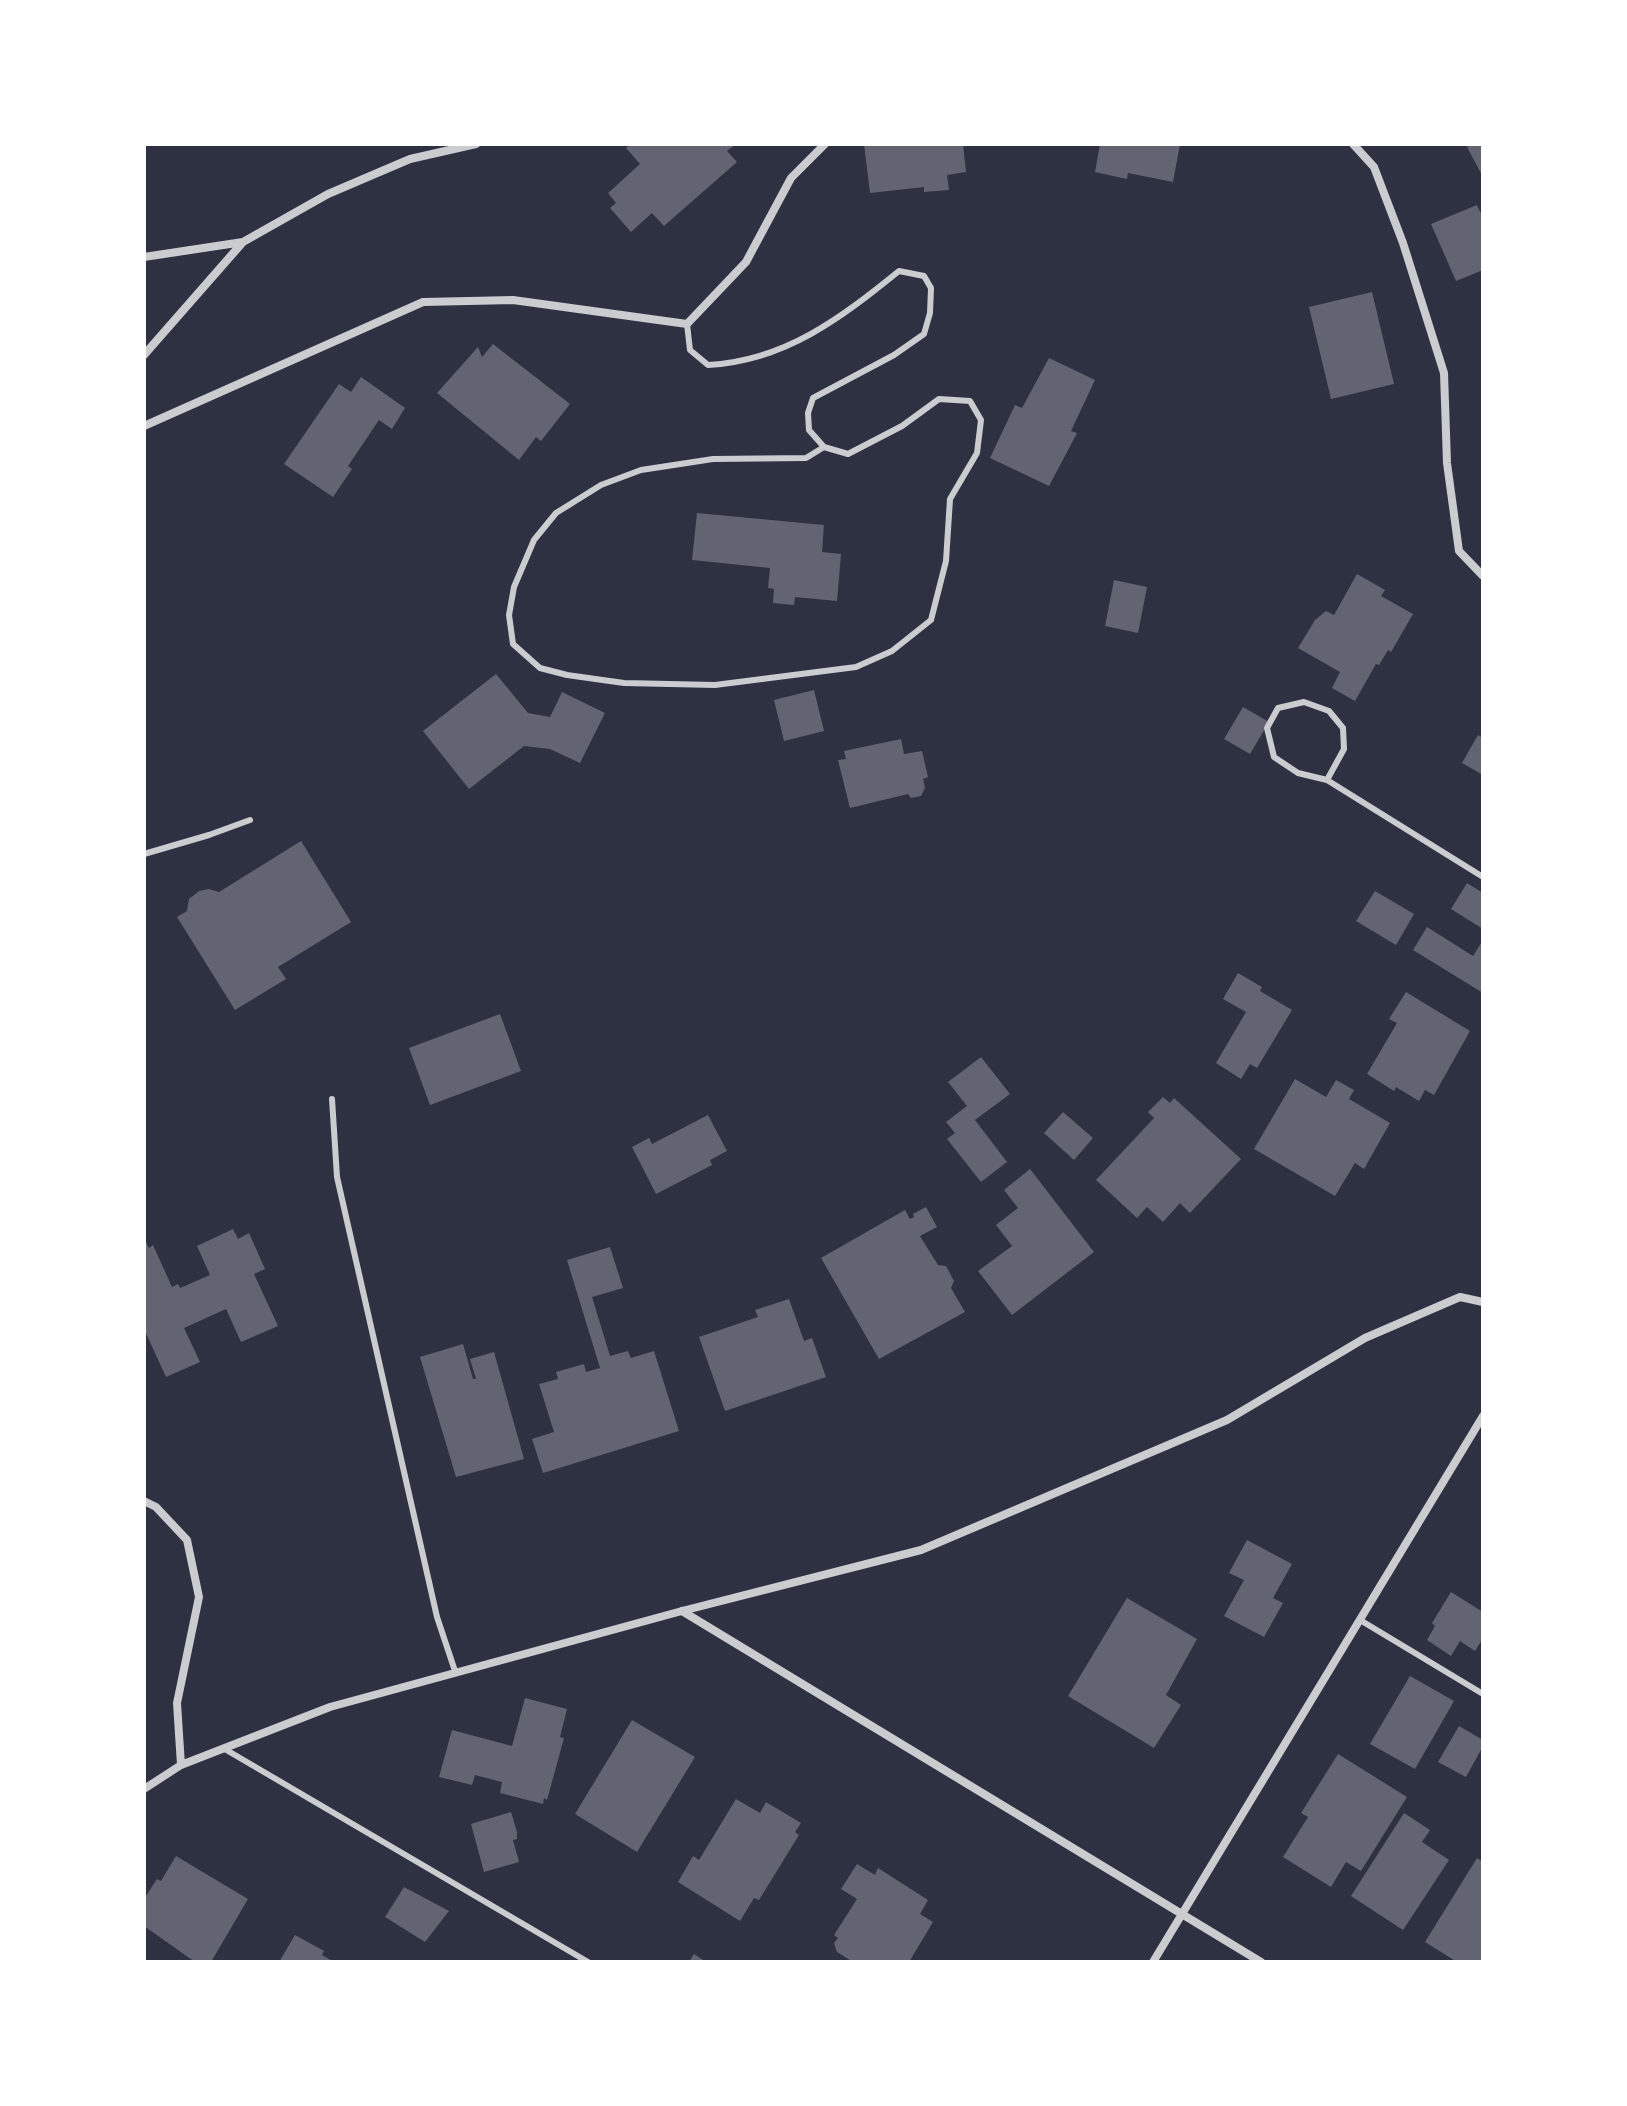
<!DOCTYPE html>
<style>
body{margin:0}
#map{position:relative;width:1627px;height:2106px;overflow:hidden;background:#2d3142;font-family:"Work Sans",sans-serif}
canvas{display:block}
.frame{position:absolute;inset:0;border:146px solid #fff;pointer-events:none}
</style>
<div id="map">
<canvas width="1627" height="2106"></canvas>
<div class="frame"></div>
</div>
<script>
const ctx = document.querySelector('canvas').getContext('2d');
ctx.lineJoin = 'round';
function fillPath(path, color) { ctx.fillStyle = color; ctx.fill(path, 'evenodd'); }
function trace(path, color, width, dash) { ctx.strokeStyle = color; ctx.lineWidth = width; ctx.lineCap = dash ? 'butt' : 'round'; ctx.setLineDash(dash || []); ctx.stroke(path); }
const building = new Path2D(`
 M631 144H736L727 151 737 162 664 226 652 213 631 232 610 208 616 203 608 193 640 164 626 148Z
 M864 144H963L966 172 947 175 949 190 924 192V187L870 193Z
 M1100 144H1180L1173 182 1128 173 1127 179 1095 172Z
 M1474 144H1483V177L1467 147Z
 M1477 205 1483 218V270L1456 281 1431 224Z
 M1372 292 1394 384 1331 399 1309 307Z
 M493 344 570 404 541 441 536 437 519 460 437 393 478 347 482 357Z
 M1049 358 1095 380 1071 431 1077 433 1049 486 990 458 1015 405 1022 408Z
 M361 377 405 408 392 429 379 420 348 466 352 469 333 497 284 464 339 384 351 392Z
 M697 513 824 525 822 552 841 554 837 601 795 597 794 605 773 603 774 589 768 588 770 568 692 560Z
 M1357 574 1385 590 1381 596 1413 614 1391 652 1388 650 1379 665 1376 664 1355 701 1332 688 1340 672 1298 648 1315 620 1326 611 1334 615Z
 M1114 580 1147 587 1138 633 1105 626Z
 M496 674 528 713 550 717 562 692 605 713 580 763 550 749 524 746 469 789 423 731Z
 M814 690 824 731 784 741 774 700Z
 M1243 707 1269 722 1250 754 1224 739Z
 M1478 735 1483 738V775L1462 763Z
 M901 739 904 754 922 751 928 777 923 779 925 788 921 796 911 798 908 794 850 808 838 760 846 759 844 751Z
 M301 841 351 922 278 967 286 979 235 1010 177 917 187 911 189 899 199 891 209 889 219 892Z
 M1467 883 1483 893V929L1451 909Z
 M1375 891 1414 914 1396 945 1356 921Z
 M1427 927 1473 956 1483 940V993L1413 950Z
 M1238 973 1262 987 1260 991 1292 1010 1257 1068 1250 1064 1241 1079 1216 1063 1246 1012 1223 999Z
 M1406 992 1470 1031 1434 1095 1425 1090 1419 1101 1396 1087 1394 1091 1367 1074 1397 1023 1389 1019Z
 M500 1014 521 1071 430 1105 409 1048Z
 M981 1057 1010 1094 975 1120 1007 1162 981 1182 947 1139 955 1133 946 1122 967 1106 948 1082Z
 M1295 1079 1326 1097 1336 1080 1354 1090 1349 1099 1390 1123 1364 1169 1355 1163 1335 1196 1254 1149Z
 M1163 1097 1170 1103 1174 1098 1241 1159 1190 1213 1180 1203 1163 1222 1147 1207 1137 1218 1096 1180 1154 1118 1148 1112Z
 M1063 1112 1093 1138 1074 1160 1044 1133Z
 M708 1115 727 1151 710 1160 712 1165 656 1194 632 1147 649 1138 652 1144Z
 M1030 1169 1094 1252 1012 1315 978 1271 1012 1246 996 1225 1018 1208 1004 1190Z
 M926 1207 937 1227 920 1236 938 1265 946 1266 954 1281 951 1288 965 1312 879 1359 821 1258 905 1210 910 1219 914 1217 913 1214Z
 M233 1229 238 1239 249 1233 265 1269 254 1274 278 1326 241 1342 226 1309 184 1328 200 1362 166 1377 144 1329V1238L149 1248 153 1245 172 1287 178 1284 180 1288 210 1275 197 1246Z
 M610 1247 623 1288 592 1297 610 1356 628 1351 631 1358 654 1351 679 1431 543 1473 532 1439 554 1432 539 1384 558 1379 556 1372 584 1364 586 1372 600 1368 567 1260Z
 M789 1299 804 1341 812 1338 826 1377 725 1411 699 1337 758 1317 755 1310Z
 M463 1344 473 1379H476L470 1359 494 1352 524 1459 456 1477 420 1357Z
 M1247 1540 1292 1564 1273 1598 1283 1603 1264 1637 1224 1616 1244 1580 1229 1573Z
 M1451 1592 1483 1612V1638L1475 1651 1460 1641 1451 1656 1427 1640 1435 1626 1432 1623Z
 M1127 1598 1197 1639 1166 1695 1181 1705 1154 1748 1068 1696Z
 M1410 1676 1454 1701 1415 1769 1370 1744Z
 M525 1698 567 1709 560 1737 564 1738 547 1800 544 1798 543 1804 500 1793 502 1782 475 1775 472 1785 439 1777 452 1730 512 1746Z
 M632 1720 695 1757 637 1852 575 1814Z
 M1459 1726 1483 1740V1746L1466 1777 1438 1762Z
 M1338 1754 1407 1797 1361 1871 1346 1862 1331 1887 1283 1857 1308 1817 1301 1813Z
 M736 1799 760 1813 766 1802 801 1823 795 1832 799 1835 759 1900 754 1898 740 1921 678 1882 693 1856 699 1860Z
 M511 1812 517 1832V1839L513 1840 519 1862 484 1872 471 1824Z
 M1404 1813 1430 1830 1422 1842 1449 1860 1403 1930 1351 1896Z
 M176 1856 248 1899 211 1962H195L144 1926V1899L157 1879 161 1881Z
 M1477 1858 1483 1862V1962H1457L1425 1942Z
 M857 1864 875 1875 878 1868 928 1900 920 1914 933 1922 909 1962H853L837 1952 834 1943 838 1938 834 1935 857 1899 841 1889Z
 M404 1887 449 1911 425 1942 385 1917Z
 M295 1935 324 1951 322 1955 334 1962H279Z
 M694 1954 706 1962H689Z`);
const service = new Path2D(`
 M687 324 690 350 708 365C785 361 841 318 899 271L924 276 931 288 930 313 924 334 894 355 813 398 808 413 809 430 824 447 848 454 902 426 939 399 970 401 981 420 977 453 950 499 946 561 931 620 892 651 856 667 715 685 624 683 567 675 540 668 513 644 509 615 514 587 534 540 556 513 601 485 641 470 713 459 806 458 824 447
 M1327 780 1344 749 1343 728 1329 711 1304 702 1278 708 1267 728 1274 757 1298 773 1327 780 1483 877
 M144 854 209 835 250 820
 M332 1099 337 1177 437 1617 455 1671
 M1360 1620 1483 1694
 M223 1748 588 1962`);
const minor = new Path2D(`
 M1353 144 1374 167 1403 243 1444 373 1447 463 1459 551 1483 576
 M144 257 243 242 328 194 410 159 476 144
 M144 355 243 242
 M144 426 423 302 513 300 687 324 746 262 791 178 825 144
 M144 1501 156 1507 187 1540 199 1597 177 1703 181 1765
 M682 1611 1261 1962
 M144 1789 181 1765 330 1707 682 1611 921 1550 1227 1420 1365 1338 1460 1297 1483 1302
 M1153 1962 1483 1416`);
fillPath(building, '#626471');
trace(service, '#caccd0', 6);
trace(minor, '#caccd0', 8);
</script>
